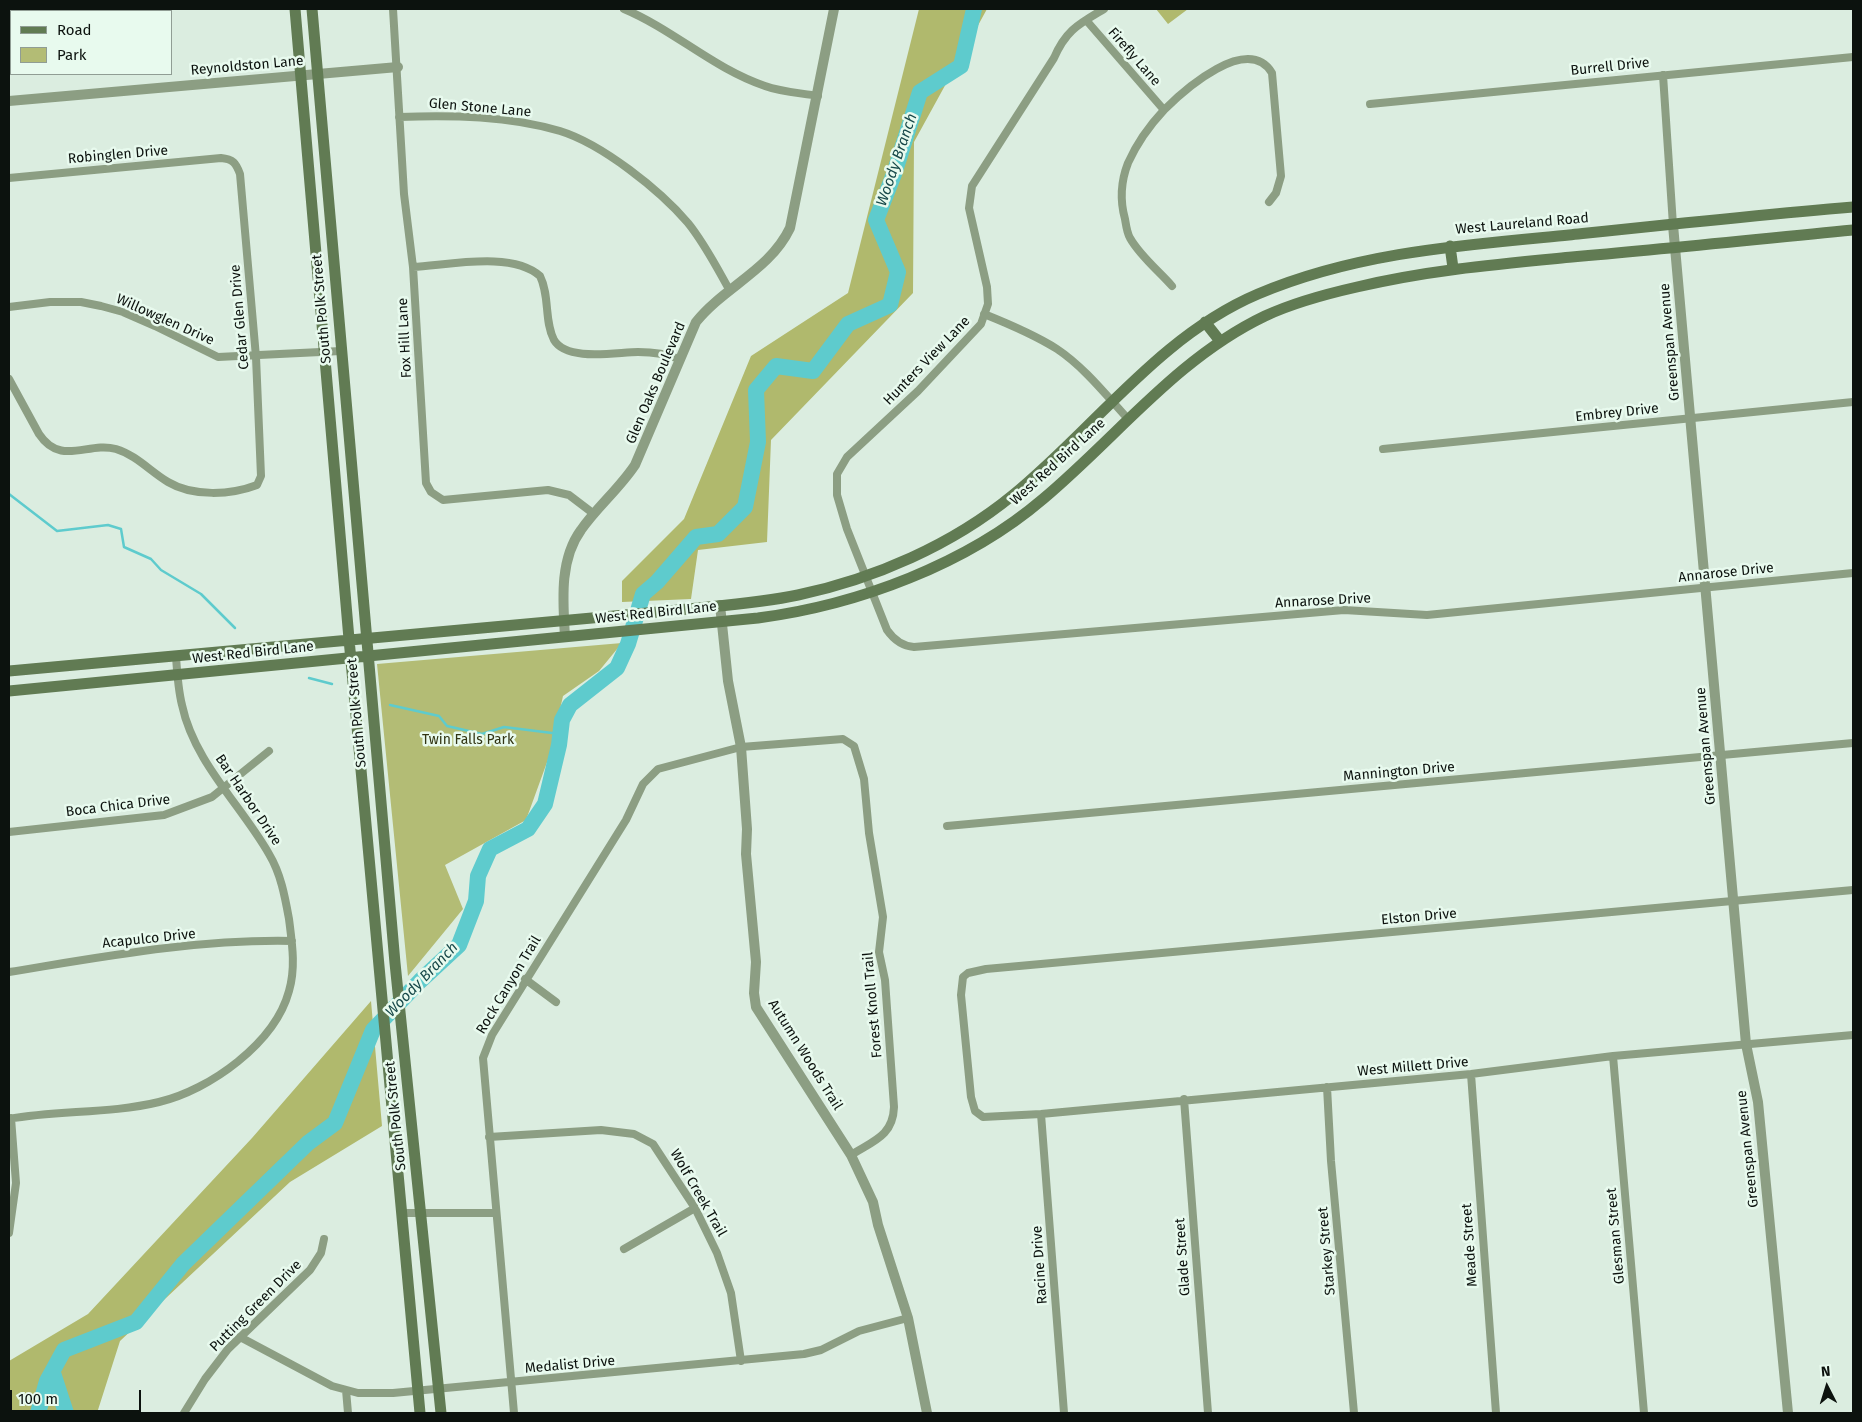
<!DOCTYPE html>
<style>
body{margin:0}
#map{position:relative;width:1862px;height:1422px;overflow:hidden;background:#dbede0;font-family:"Fira Sans",sans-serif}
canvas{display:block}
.frame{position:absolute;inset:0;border:10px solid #0c120e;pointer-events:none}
.legend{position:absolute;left:10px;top:10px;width:162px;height:65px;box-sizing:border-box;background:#e8faee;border:1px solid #909d94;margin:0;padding:6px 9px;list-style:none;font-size:15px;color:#0c120e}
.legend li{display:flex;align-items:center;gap:10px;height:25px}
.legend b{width:25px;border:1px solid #909d94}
.north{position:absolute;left:1802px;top:1362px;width:50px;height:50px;-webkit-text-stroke:4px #e8faee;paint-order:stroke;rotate:355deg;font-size:14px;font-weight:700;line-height:20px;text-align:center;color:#0c120e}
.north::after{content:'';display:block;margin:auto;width:18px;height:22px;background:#0c120e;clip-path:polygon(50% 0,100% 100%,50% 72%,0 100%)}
.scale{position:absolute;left:10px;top:1390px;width:131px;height:22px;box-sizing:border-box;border:2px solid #0c120e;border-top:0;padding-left:6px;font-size:15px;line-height:18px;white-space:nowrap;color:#0c120e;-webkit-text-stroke:4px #e8faee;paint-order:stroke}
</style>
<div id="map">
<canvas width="1862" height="1422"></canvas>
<div class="frame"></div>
<ul class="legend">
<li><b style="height:6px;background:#617b53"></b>Road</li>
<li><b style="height:14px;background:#b3bc75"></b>Park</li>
</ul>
<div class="north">N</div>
<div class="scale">100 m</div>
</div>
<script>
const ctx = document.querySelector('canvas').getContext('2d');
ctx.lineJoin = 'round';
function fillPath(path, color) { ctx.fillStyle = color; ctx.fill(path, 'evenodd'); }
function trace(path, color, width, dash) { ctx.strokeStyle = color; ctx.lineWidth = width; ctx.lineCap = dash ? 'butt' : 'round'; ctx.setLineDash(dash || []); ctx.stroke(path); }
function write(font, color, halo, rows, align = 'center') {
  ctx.font = font + ' "Fira Sans",sans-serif'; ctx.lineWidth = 5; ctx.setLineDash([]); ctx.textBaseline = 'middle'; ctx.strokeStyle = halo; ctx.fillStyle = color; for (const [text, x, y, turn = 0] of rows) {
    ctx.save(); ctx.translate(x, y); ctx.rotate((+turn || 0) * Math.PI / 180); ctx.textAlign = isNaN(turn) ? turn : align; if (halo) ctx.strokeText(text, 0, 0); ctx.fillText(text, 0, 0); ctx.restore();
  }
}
const green = new Path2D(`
 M622 643 599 671 563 696 550 754 526 820 445 865 463 909 408 976 377 664Z`);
const forest = new Path2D(`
 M919 9H987L914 142 913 293 771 440 767 542 698 550 691 599 622 602V581L684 519 751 356 848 293Z
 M1156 9H1188L1168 24Z
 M371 1001 382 1126 290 1182 120 1341 97 1413H9V1361L88 1314 252 1138Z`);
const stream = new Path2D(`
 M9 494 57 531 108 525 121 529 124 547 151 559 161 570 201 594 235 628
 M309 678 332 684
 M390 705 439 716 447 726 482 734 504 727 560 734`);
const river = new Path2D(`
 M53 1373 66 1413
 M38 1413 47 1381 64 1350 136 1322 183 1264 308 1143 335 1123 373 1030 420 981 459 945 476 901 478 876 490 849 528 829 545 804 559 745 562 720 570 705 617 668 628 644 643 594 657 582 696 537 718 534 745 507 758 442 756 390 776 366 813 371 848 324 890 305 898 272 876 220 894 174 920 92 961 66 974 9`);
const minor = new Path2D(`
 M393 9 404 194 413 267 426 483 431 492 443 500 548 490 569 495 594 514
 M624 9C674 30 714 69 765 86 781 92 801 93 818 96
 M1104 9C1079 24 1066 30 1054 58L972 186 969 208 987 287 988 304 981 324 918 391 847 457 837 474V495L847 529 887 630C894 640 902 646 914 647L1344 610 1427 615 1853 573
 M1086 20 1164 110
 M1663 75 1673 225
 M1370 104 1853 57
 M399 117C452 115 509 116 560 131 602 144 660 190 688 223 705 244 717 268 730 291
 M9 178 221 158C233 159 236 163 240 174L256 357 261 476 257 485C231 495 193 497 168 482 151 472 136 455 116 449 88 441 61 467 39 434L9 379
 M413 267C449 265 512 251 540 276 550 296 544 321 554 340 567 362 617 352 638 352 652 352 667 354 679 359
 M1172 286C1159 271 1140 256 1130 238 1127 233 1126 225 1125 219 1120 201 1121 181 1128 163 1136 145 1150 125 1164 110 1184 90 1248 33 1272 73L1281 176 1276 193 1269 202
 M9 307 50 302H81L101 306 123 312 155 326 218 357 341 351
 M984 314C1009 324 1035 335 1057 349 1084 367 1106 395 1128 419
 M1383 449 1853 402
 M947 826 1853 743
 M9 832 164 815 212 797 269 751
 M1853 890 986 969 968 973 963 977 961 995 971 1097 975 1111 983 1117 1041 1114 1471 1074 1613 1056 1853 1035
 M9 972C102 957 197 939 292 941
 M525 979 556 1002
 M1613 1056 1644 1413
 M1471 1074 1496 1413
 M1327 1087 1331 1161 1354 1413
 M1184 1099 1208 1413
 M1041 1114 1064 1413
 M9 1119C58 1110 110 1114 159 1102 210 1090 275 1043 289 991 296 967 292 943 289 919 285 897 281 874 269 854 241 805 194 762 182 705 178 689 177 672 176 656
 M489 1137 601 1130 634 1134 653 1144 695 1208 717 1253 731 1293 741 1361
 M401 1213H495
 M9 1233 16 1183 11 1118
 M624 1249 695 1208
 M240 1337 332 1386 358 1393H393L804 1354 821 1350 859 1331 908 1318
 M346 1390 348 1413
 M184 1413 205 1379 228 1349 310 1270 321 1253 324 1239
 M514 1413 483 1058 492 1035 626 820 643 784 658 769 741 747 843 739 854 746 864 779 869 833 883 917 879 952 885 980 894 1107C893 1136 873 1141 851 1155`);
const tertiary = new Path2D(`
 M9 101 398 67
 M1673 225 1746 1044 1758 1102 1788 1413
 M720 605 728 681 741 747 747 829 746 854 756 962 754 993 756 1007 851 1155 873 1202 878 1225 908 1318 927 1413
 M565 637C563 602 559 560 581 530 597 507 619 489 635 465L696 322C724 287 770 270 790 228L834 9`);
const secondary = new Path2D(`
 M295 9 349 639 420 1413
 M312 9 395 963 441 1413
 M1450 246 1453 268
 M1205 322 1220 341
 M9 671 669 611C712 606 756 604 798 595 874 579 952 545 1013 495 1095 428 1159 336 1258 294 1357 252 1464 245 1569 235 1664 225 1758 215 1853 207
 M9 691 758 618C858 605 967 564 1043 499 1117 437 1177 358 1265 316 1295 302 1326 294 1357 287 1428 270 1499 264 1572 257 1666 249 1759 239 1853 230`);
const streetNames = [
 ["Firefly Lane",1134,57,49],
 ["Reynoldston Lane",247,66,-5],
 ["Burrell Drive",1610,67,-6],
 ["Glen Stone Lane",480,108,5],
 ["Robinglen Drive",118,155,-5],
 ["West Laureland Road",1522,224,-5],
 ["South Polk Street",322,309,-95],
 ["Cedar Glen Drive",240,317,-95],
 ["Willowglen Drive",165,320,24],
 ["Fox Hill Lane",405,338,-93],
 ["Greenspan Avenue",1670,342,-95],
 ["Hunters View Lane",927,361,-46],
 ["Glen Oaks Boulevard",656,383,-67],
 ["Embrey Drive",1617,413,-6],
 ["West Red Bird Lane",1058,462,-42],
 ["Annarose Drive",1726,573,-6],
 ["Annarose Drive",1323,601,-3],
 ["West Red Bird Lane",656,613,-6],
 ["West Red Bird Lane",253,653,-6],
 ["South Polk Street",357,713,-95],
 ["Greenspan Avenue",1706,746,-95],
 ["Mannington Drive",1399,772,-5],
 ["Bar Harbor Drive",248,800,56],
 ["Boca Chica Drive",118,806,-7],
 ["Elston Drive",1419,917,-5],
 ["Acapulco Drive",149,939,-6],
 ["Rock Canyon Trail",509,985,-59],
 ["Forest Knoll Trail",873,1005,-95],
 ["Autumn Woods Trail",805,1055,58],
 ["West Millett Drive",1413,1067,-5],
 ["South Polk Street",396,1116,-96],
 ["Greenspan Avenue",1748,1149,-96],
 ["Wolf Creek Trail",698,1193,60],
 ["Glesman Street",1616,1236,-95],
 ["Meade Street",1470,1245,-94],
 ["Starkey Street",1327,1251,-95],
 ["Glade Street",1183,1257,-94],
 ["Racine Drive",1040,1265,-94],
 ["Putting Green Drive",256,1306,-45],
 ["Medalist Drive",570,1365,-5]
];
const parkNames = [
 ["Twin Falls Park",468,740]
];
const waterNames = [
 ["Woody Branch",897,160,-71],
 ["Woody Branch",422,980,-46]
];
fillPath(green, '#b3bc75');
fillPath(forest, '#b0b96d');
trace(stream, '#5ecbcd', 2.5);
trace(river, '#5ecbcd', 16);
trace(minor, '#8c9e83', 8);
trace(tertiary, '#8c9e83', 10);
trace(secondary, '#617b53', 11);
write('14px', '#0c120e', '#e8faee', streetNames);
write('14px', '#313413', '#e8faee', parkNames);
write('italic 15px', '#18494a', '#e8faee', waterNames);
</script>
